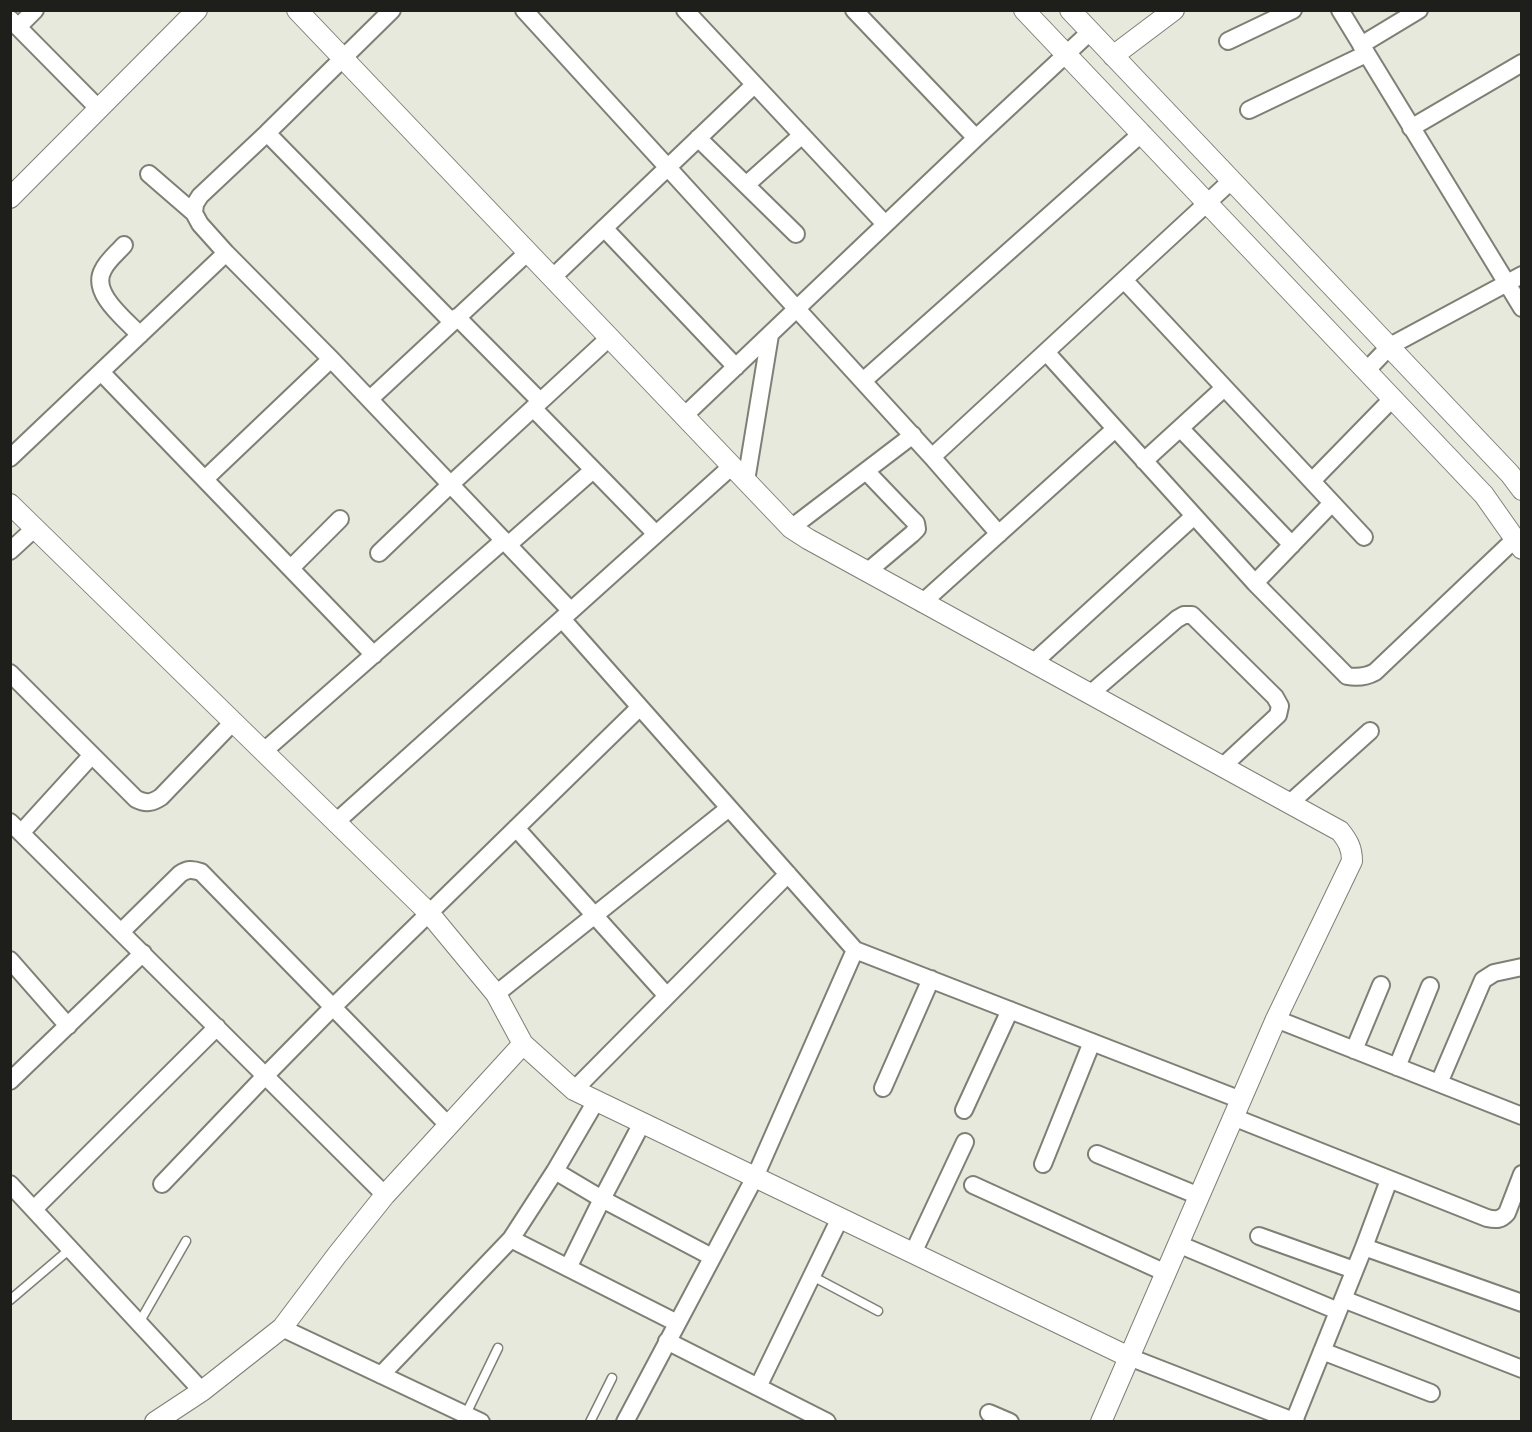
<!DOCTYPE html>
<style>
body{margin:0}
#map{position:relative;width:1532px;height:1432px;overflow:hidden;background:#e7e9dd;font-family:"Varela Round",sans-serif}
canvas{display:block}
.frame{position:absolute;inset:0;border:12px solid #1e1f1b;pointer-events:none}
</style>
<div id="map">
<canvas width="1532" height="1432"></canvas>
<div class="frame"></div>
</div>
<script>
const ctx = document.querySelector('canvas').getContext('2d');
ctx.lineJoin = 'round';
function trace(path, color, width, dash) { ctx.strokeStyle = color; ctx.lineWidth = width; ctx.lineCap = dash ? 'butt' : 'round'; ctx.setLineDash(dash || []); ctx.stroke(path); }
const service = new Path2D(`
 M812 1276 878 1311
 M10 1300 70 1249
 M139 1323 186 1241
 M466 1414 498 1348
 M590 1422 612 1378`);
const minor = new Path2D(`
 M392 10 267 133 200 196 195 204 194 213 200 224 226 253 331 359 571 611
 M524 10 932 457 999 534
 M685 10 885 224
 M854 10 976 138
 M1340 10 1522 308
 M10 19 99 109
 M18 27 35 10
 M1228 41 1293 10
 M1361 45 1419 10
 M1249 110 1366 54
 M1411 128 1522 63
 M267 133 452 322
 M698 138 796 234
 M149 174 194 213
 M746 185 802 135
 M604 228 736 367
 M124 245C117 253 107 261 103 270 90 293 126 320 140 335
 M552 278 754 85
 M1124 280 1364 537
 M457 317 540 401
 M1046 352 1255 583 1347 676C1358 678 1366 677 1375 672L1515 539
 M1367 370 1390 346 1522 275
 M101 372 374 655
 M863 381 1142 133
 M370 399 528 252
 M533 408 656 534
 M684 416 976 138 1090 32
 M1180 428 1292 545
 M932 457 1232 180
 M10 458 226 253
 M1144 461 1224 388
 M866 471 910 517 916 523 917 529 912 534 867 572
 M205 479 331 359
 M746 481 770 335
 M1312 481 1393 398
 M791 528 913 435
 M508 545 593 470
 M10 551 35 528
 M379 553 451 484 609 338
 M291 568 340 519
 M1255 583 1332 503
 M922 603 1115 429
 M562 619 855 950 1241 1100
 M1033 663 1194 516
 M10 673 136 799C146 804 152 803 161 797L233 722
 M1090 694 1177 619 1184 615H1192L1275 697 1280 706 1278 715 1222 767
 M264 751 504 540
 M1290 803 1370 731
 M10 822 385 1195
 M336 822 732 466
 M516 828 667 996
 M21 833 92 755
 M121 932 180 874C187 869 192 869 201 872L449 1126
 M10 960 68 1026
 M496 994 729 808
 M1276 1019 1522 1116
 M1354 1050 1381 985
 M1397 1067 1430 986
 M10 1081 143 953
 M1439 1083 1483 980 1494 973 1522 967
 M883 1088 931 979
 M574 1090 788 874
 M964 1110 1010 1010
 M1233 1117 1487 1218C1496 1220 1501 1220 1507 1213L1522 1174
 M1097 1154 1199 1196
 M1043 1164 1092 1042
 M555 1171 602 1199 712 1257
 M10 1184 202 1391
 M162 1184 266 1075 333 1007 640 707
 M973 1185 1166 1273
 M34 1209 217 1027
 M1259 1236 1354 1270
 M511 1239 677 1323
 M1178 1244 1338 1311
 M1364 1247 1522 1303
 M913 1253 965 1142
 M568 1268 602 1199 642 1123
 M1343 1299 1522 1369
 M282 1328 481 1422
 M667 1341 827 1422
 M1322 1351 1431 1393
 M1129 1357 1296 1422
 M381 1375 511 1239 555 1171 596 1101
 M758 1387 840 1218
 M989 1413 1010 1422
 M1294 1421 1364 1247 1389 1180
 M625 1422 755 1177 855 950`);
const tertiary = new Path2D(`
 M297 10 791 528 808 539 1340 831C1348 841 1352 848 1352 861L1276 1019 1101 1422
 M1024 10 1484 495 1522 549
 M1070 10 1510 474 1522 490
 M1113 56 1174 10
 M10 198 197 10
 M10 504 429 913 496 994 523 1044 574 1090 1129 1357
 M155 1422 202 1391 282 1328 337 1255 385 1195 523 1044`);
trace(service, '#7e7f75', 11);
trace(minor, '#7e7f75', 20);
trace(tertiary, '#7e7f75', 22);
trace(service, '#fff', 8);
trace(minor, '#fff', 16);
trace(tertiary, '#fff', 20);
</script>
